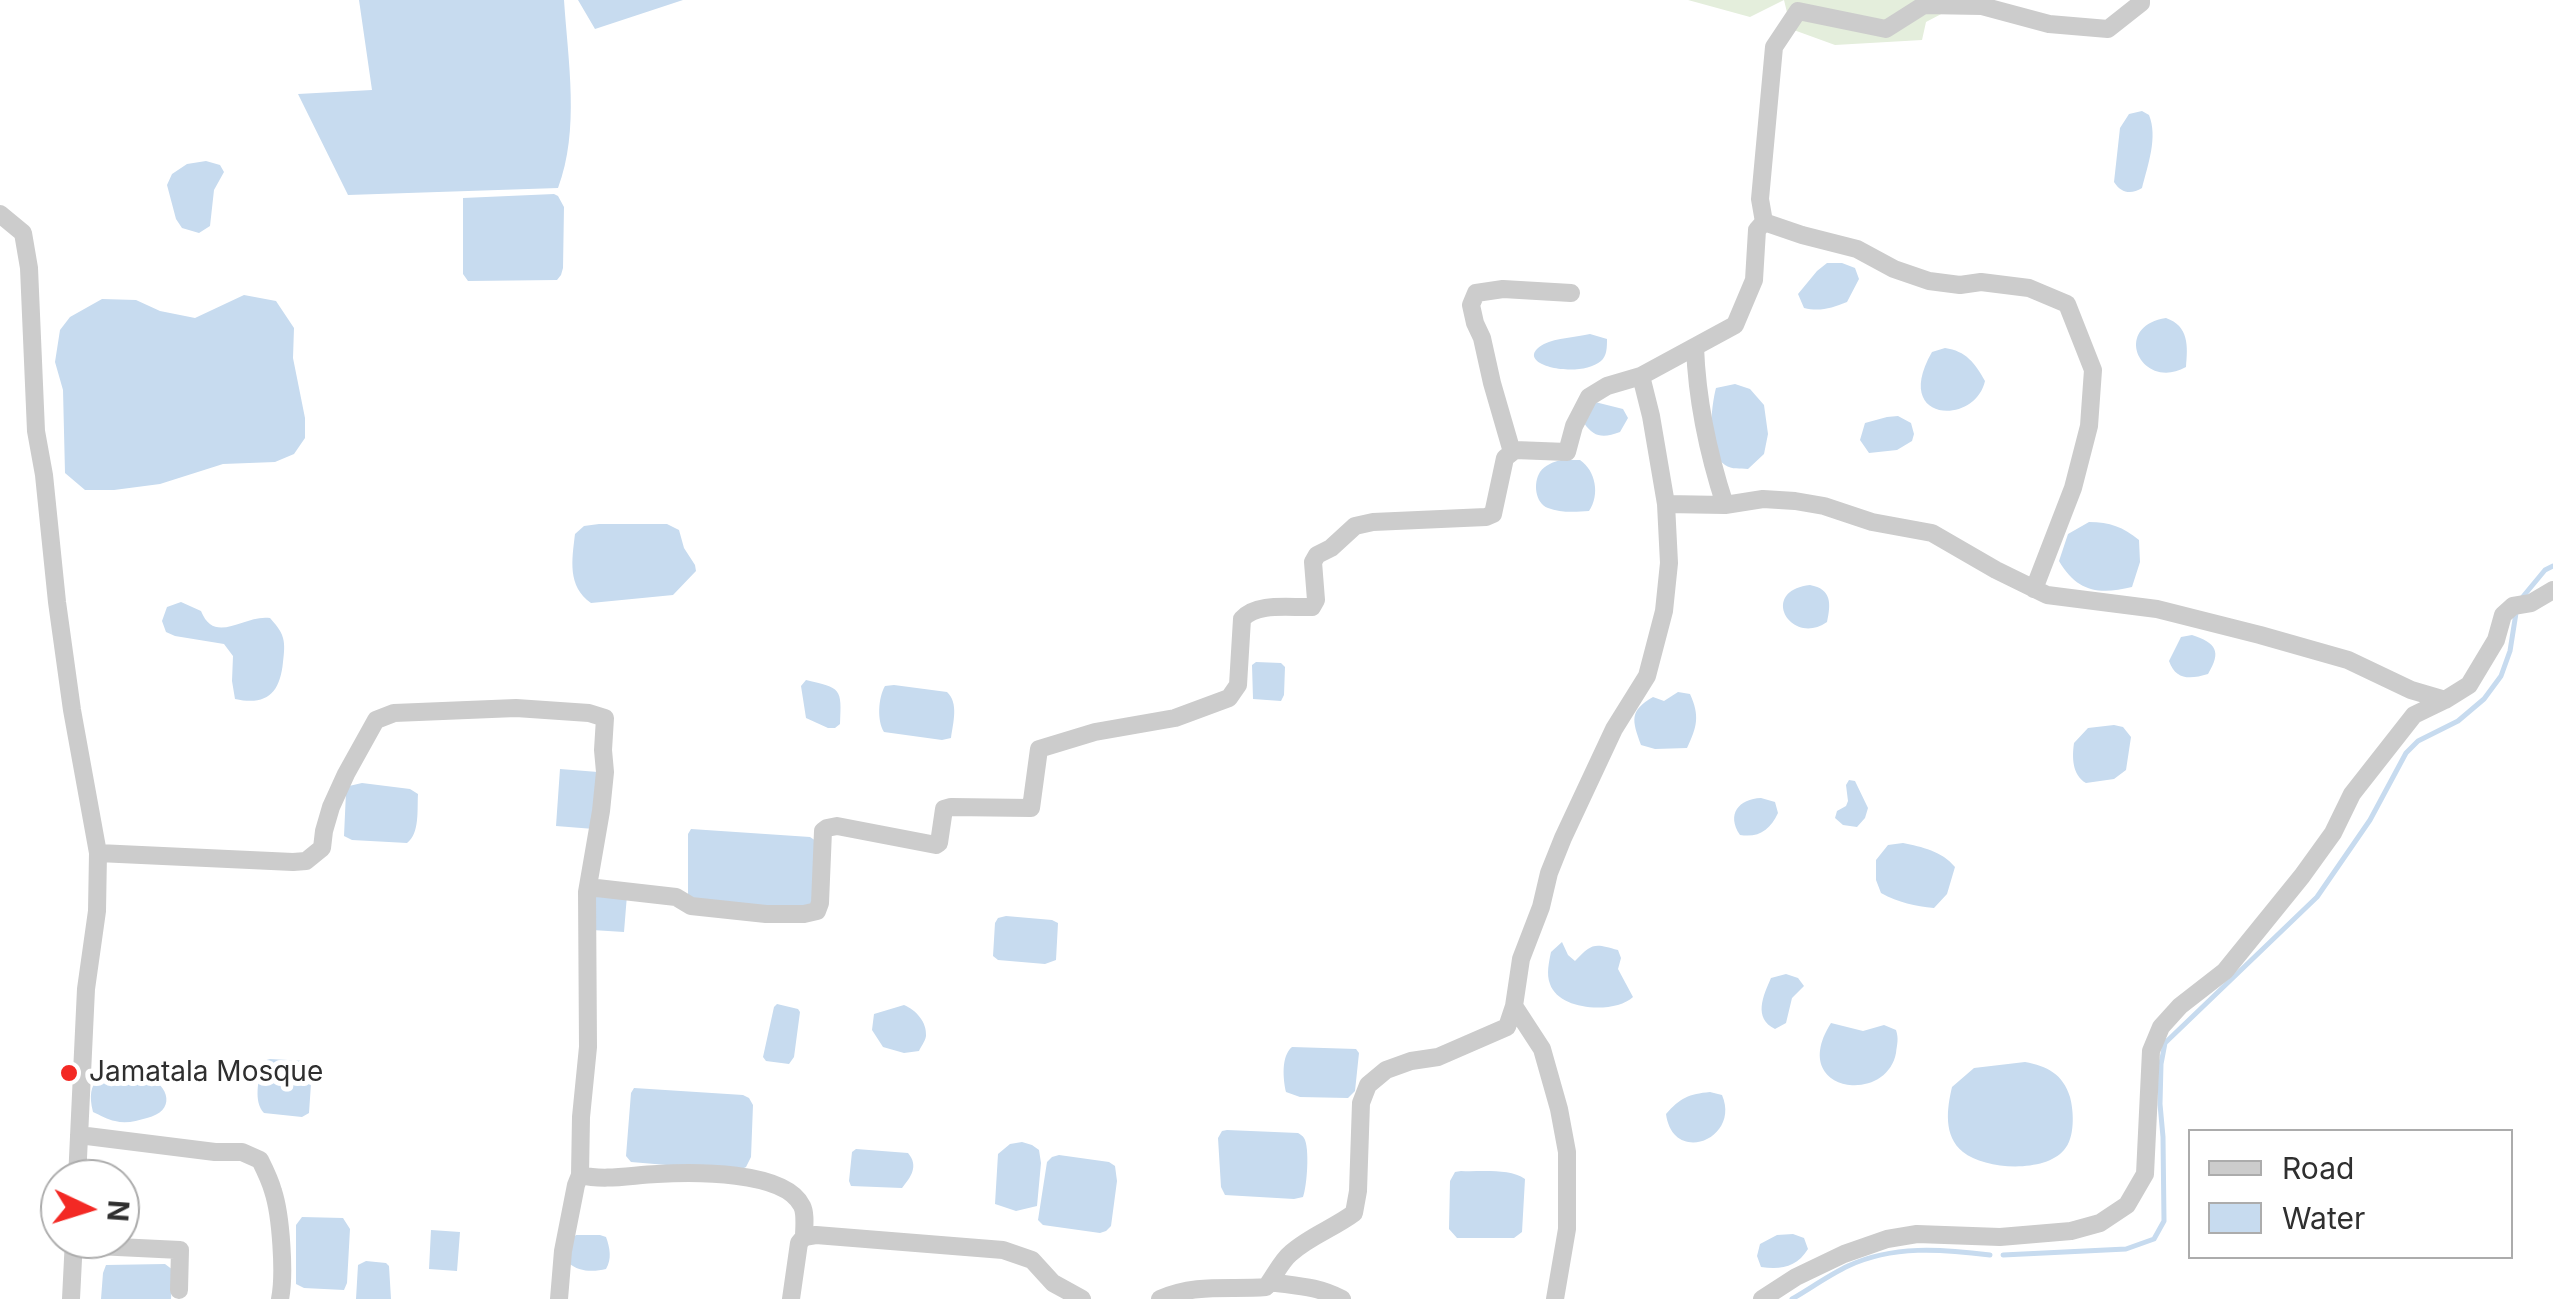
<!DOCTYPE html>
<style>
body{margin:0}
#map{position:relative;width:2553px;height:1299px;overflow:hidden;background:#fff;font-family:Inter,sans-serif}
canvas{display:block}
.legend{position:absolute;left:2188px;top:1129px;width:325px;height:130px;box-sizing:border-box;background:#fff;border:2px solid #acacac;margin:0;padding:12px 18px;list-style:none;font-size:30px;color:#2f2f2f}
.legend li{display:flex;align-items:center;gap:20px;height:50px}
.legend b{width:50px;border:2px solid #acacac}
.north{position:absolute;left:40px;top:1159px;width:100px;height:100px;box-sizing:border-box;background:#fff;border:2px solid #acacac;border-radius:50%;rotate:94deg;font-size:28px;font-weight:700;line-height:40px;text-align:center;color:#2f2f2f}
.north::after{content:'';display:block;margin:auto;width:35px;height:45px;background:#f32924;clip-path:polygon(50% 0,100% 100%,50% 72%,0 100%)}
</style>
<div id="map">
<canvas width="2553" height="1299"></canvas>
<ul class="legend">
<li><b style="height:12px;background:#ccc"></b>Road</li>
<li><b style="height:28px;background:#c7dbef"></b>Water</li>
</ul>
<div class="north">N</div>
</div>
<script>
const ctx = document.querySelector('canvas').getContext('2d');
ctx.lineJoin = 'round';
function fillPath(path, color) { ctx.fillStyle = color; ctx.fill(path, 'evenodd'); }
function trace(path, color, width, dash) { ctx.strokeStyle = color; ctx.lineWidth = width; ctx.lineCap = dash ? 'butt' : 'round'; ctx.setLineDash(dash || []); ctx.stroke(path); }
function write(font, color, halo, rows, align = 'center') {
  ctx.font = font + ' Inter,sans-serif'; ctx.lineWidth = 10; ctx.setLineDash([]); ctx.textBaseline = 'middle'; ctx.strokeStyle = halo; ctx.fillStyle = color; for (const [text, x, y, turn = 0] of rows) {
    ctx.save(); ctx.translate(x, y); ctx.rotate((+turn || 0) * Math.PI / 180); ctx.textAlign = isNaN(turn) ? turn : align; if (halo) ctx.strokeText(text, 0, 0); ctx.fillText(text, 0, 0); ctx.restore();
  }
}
const green = new Path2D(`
 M1688 0H1965L1966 1 1926 22 1922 40 1835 45 1791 29 1784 0 1750 17Z`);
const water = new Path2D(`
 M359 0H564C568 61 580 130 558 188L348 195 298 94 372 90Z
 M578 0H683L595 29Z
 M2142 111 2149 115C2158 137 2148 165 2142 188 2131 195 2121 193 2114 182L2120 128 2129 114Z
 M206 161 220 165 224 172 214 190 210 226 199 233 182 228 176 219 167 185 172 174 187 164Z
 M554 194 558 196 564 207 563 268 561 275 557 280 468 281 463 274V198Z
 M1827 263H1842L1855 268 1859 279 1847 302C1832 308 1820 312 1804 308L1798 294 1817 271Z
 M244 295 276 301 294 328 293 358 305 418V438L294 454 275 462 223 464 160 484 114 490H85L65 473 63 390 55 362 60 330 70 317 102 299 136 300 160 311 195 318Z
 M2166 318C2189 326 2188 346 2186 367 2142 392 2110 327 2166 318Z
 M1590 334 1607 339C1607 347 1607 356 1601 361 1579 380 1508 364 1544 344 1556 338 1577 337 1590 334Z
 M1945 348C1966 351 1975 363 1985 381 1975 426 1891 423 1932 352Z
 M1735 384 1750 389 1764 405 1768 434 1764 454 1748 469C1740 468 1732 470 1725 465 1706 453 1711 407 1716 388Z
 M1595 402 1623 409 1628 418 1620 432C1604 438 1594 438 1584 423Z
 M1898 416 1911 423 1914 434 1912 441 1897 450 1869 453 1860 440 1865 423 1887 417Z
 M1561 460H1580C1596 471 1600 495 1589 511 1576 512 1560 513 1548 508 1535 503 1533 483 1540 472 1545 465 1553 462 1561 460Z
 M2089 522C2110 522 2123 527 2139 540L2140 562 2132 587C2099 595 2077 592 2059 561L2068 534Z
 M599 524H667L679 530 684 548 695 565 696 571 673 595 591 603C567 586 572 560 575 534L584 526Z
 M1810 585C1832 589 1831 604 1827 622 1791 647 1758 591 1810 585Z
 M181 602 201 611C215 646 244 614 270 618 275 624 281 630 283 638 285 645 284 654 283 662 280 693 267 706 235 699L232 681 233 656 224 644 175 636 166 632 162 621 167 607Z
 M2192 635C2216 643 2222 651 2208 674 2191 679 2176 681 2169 661L2181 637Z
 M1256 662 1281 663 1285 667 1284 695 1281 701 1253 699 1252 665Z
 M806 680C841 688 842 688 840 724L835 728H828L806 718 801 686Z
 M894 685 947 692C959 703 953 723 951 738L942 740 884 732C877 721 878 698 885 686Z
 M1678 692 1690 694C1700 716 1697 727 1687 748L1655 749 1641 745C1632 720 1629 711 1653 697L1664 701Z
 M2114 725 2123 727 2131 737 2126 770 2114 779 2086 783C2072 775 2072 757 2074 743L2088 728Z
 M560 769 598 772 594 829 556 826Z
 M1849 780 1855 781 1868 808 1865 818 1857 827 1843 825 1835 818 1837 811 1846 806 1848 801 1846 785Z
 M362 783 410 789 418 794C417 810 420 833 407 843L352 840 344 836 346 792 349 786Z
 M1761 798 1775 802 1778 813C1770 830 1759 838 1740 835 1726 814 1739 799 1761 798Z
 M691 829 810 837 816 841 817 901 810 909 688 899V834Z
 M1903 843C1922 847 1942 851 1955 867L1947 894 1934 908C1915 906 1899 903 1881 893L1876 880V860L1888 845Z
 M595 893 627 895 624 932 592 930Z
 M1006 916 1052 920 1058 923 1056 960 1045 964 998 960 993 956 995 923 998 918Z
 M1562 942 1568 955 1575 961C1592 943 1594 943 1618 950L1621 958 1618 969 1633 997C1615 1014 1559 1011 1550 984 1546 974 1549 962 1551 952Z
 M1786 974 1798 978 1804 986 1792 998 1786 1023 1775 1029C1753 1018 1763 996 1771 978Z
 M777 1004 798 1009 800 1012 794 1057 789 1064 766 1061 763 1057 774 1007Z
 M904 1005C916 1010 927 1022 926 1036 925 1042 921 1046 919 1051L904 1053 883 1047 872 1030 874 1014Z
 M1831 1023 1863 1031 1884 1025 1896 1030C1899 1039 1897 1044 1896 1053 1886 1106 1787 1092 1831 1023Z
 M1292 1047 1356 1049 1359 1053 1355 1091 1348 1098 1300 1097 1286 1092C1283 1079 1281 1056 1292 1047Z
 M270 1059 306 1061 312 1069 309 1113 302 1117 264 1113C253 1101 259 1081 261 1065L263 1061Z
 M2025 1062C2047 1066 2063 1074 2070 1097 2074 1112 2075 1138 2064 1150 2045 1173 1985 1170 1963 1152 1943 1136 1947 1108 1952 1087L1974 1068Z
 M131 1071C133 1072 144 1074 146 1075 170 1086 176 1111 147 1118 136 1121 126 1124 115 1121 108 1120 100 1115 93 1112 85 1079 101 1073 131 1071Z
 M634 1088 743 1095 749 1098 753 1105 751 1157 746 1167 738 1171 631 1162 626 1156 631 1093Z
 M1710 1092 1722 1095C1741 1139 1673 1166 1666 1114 1680 1098 1689 1094 1710 1092Z
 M1227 1130 1298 1133C1300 1134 1303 1136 1304 1138 1310 1147 1307 1187 1303 1197L1294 1199 1225 1195 1221 1187 1218 1138 1222 1131Z
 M1022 1142 1032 1145 1039 1150 1041 1163 1037 1206 1016 1211 995 1204 998 1154 1010 1144Z
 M856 1149 908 1153C919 1166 911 1177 902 1188L851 1186 849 1181 852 1152Z
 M1059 1155 1109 1162 1115 1166 1117 1181 1111 1226 1106 1231 1100 1233 1043 1225 1038 1220 1047 1162 1052 1157Z
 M1461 1171C1481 1172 1509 1168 1525 1179L1522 1232 1514 1238H1457L1449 1229 1450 1181 1455 1172Z
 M302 1217 343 1218 350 1229 347 1283 344 1290 304 1288 296 1284V1225Z
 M431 1230 460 1232 457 1271 429 1269Z
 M1793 1234 1804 1238 1808 1249C1797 1267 1781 1270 1761 1267L1757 1256 1760 1244 1777 1235Z
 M576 1235H600L606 1237C610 1248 612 1259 606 1269 594 1272 578 1272 569 1263L571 1240Z
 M366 1261 386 1263 389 1266 391 1299H356L358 1265Z
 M165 1264 173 1270 171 1299H101L103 1273 106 1265Z`);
const stream = new Path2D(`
 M2521 599 2545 570 2553 566
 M2003 1255 2126 1249 2154 1239 2164 1221 2163 1137 2160 1104 2161 1064 2165 1043 2317 897 2370 820 2406 753 2418 741 2458 721 2484 699 2501 676 2510 651 2516 613
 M1792 1299C1811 1288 1829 1275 1848 1266 1893 1245 1942 1249 1990 1255`);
const minor = new Path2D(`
 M0 214 23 233 29 268 36 431 44 475 57 602 72 710 98 853 97 911 86 989 77 1179
 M1764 222 1802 235 1857 249 1894 269 1929 281 1960 285 1981 282 2029 288 2067 304 2093 370 2089 426 2073 488 2034 589
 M1695 347C1697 401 1708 453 1725 505
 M1512 452 1492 383 1482 338 1475 323 1471 305 1476 293 1503 289 1571 293
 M1666 504 1725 505 1763 499 1795 501 1824 506 1872 522 1932 533 1996 570 2047 595 2157 609 2260 635 2348 660 2411 690 2445 700
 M98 853 293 862 306 861 322 848 324 831 331 807 346 774 376 720 394 713 516 708 589 713 605 718 603 750 605 772 601 811 587 892 588 1047 581 1117 580 1175C605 1181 632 1175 657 1174 691 1172 785 1170 802 1206 806 1214 804 1228 804 1237
 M588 887 676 897 691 906 766 914H804L817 911 820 903 823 831 827 828 837 826 936 845 939 843 944 809 951 807 1031 808 1039 749 1095 732 1175 718 1229 698 1238 685 1242 619C1257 602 1290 608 1312 607L1316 600 1313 562 1317 555 1331 548 1355 526 1373 522 1486 517 1493 514 1505 458 1515 450 1567 452 1574 426 1589 397 1607 386 1641 376 1735 325 1754 280 1757 230 1764 222 1760 199 1774 47 1798 11 1886 29 1924 5 1982 6 2049 24 2108 29 2141 3V0
 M1514 1006 1542 1049 1559 1109 1567 1152V1229L1555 1299
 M79 1135 215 1152H242L260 1160C265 1170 270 1180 273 1191 281 1215 285 1275 280 1299
 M98 1239 97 1246 180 1250 179 1290
 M1270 1282C1297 1286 1317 1286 1342 1299
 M71 1299 74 1239
 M559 1299 563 1251 576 1185 580 1175
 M791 1299 799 1243 804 1237 816 1235 1003 1250 1032 1260 1053 1283 1082 1299
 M1160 1299C1197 1283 1229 1290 1266 1287 1274 1277 1281 1261 1291 1253 1310 1236 1334 1228 1354 1213L1358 1191 1361 1103 1368 1085 1386 1070 1411 1061 1438 1057 1507 1027 1514 1006 1521 959 1541 907 1549 873 1563 838 1614 729 1647 676 1664 611 1669 563 1666 504 1651 416 1641 376
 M1762 1299 1796 1277 1844 1254 1887 1239 1917 1234 2000 1237 2071 1231 2100 1223 2127 1205 2145 1174 2151 1051 2161 1027 2180 1006 2225 971 2302 876 2333 833 2352 794 2414 715 2445 700 2469 685 2496 640 2503 615 2513 606 2531 603 2553 590`);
const markers = [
 [69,1073,10,"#f32924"]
];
const poiNames = [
 ["Jamatala Mosque",89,1073]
];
fillPath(green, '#e4eedc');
fillPath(water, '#c7dbef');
trace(stream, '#c7dbef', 5);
trace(minor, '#ccc', 18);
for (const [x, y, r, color] of markers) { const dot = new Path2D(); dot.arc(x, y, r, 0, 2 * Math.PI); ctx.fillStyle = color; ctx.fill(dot); trace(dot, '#fff', 4); }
write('28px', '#2f2f2f', '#fff', poiNames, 'left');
</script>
